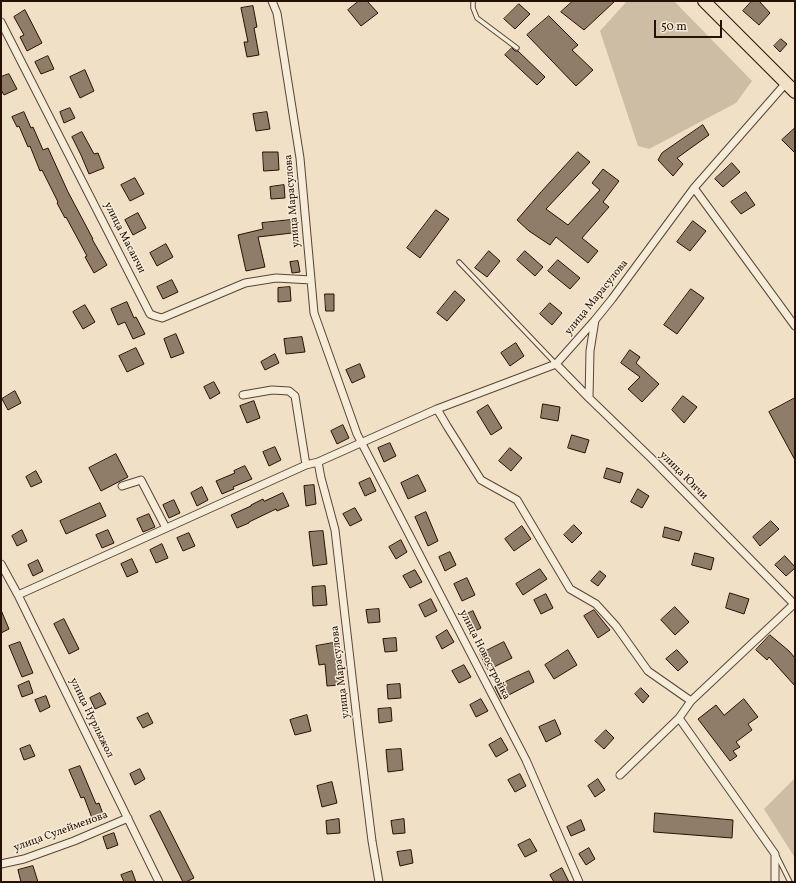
<!DOCTYPE html>
<meta charset="utf-8">
<style>
body{margin:0}
#map{position:relative;width:796px;height:883px;overflow:hidden;background:#f0e1c6;font-family:Vollkorn,serif}
canvas{display:block}
.frame{position:absolute;inset:0;border:2px solid #291004;pointer-events:none}
.scale{position:absolute;left:654px;top:20px;width:68px;height:18px;box-sizing:border-box;border:2px solid #291004;border-top:0;padding-left:5px;font-size:12px;line-height:14px;white-space:nowrap;color:#291004;-webkit-text-stroke:3px #f5ecda;paint-order:stroke}
</style>
<div id="map">
<canvas width="796" height="883"></canvas>
<div class="frame"></div>
<div class="scale">50 m</div>
</div>
<script>
const ctx = document.querySelector('canvas').getContext('2d');
ctx.lineJoin = 'round';
function fillPath(path, color) { ctx.fillStyle = color; ctx.fill(path, 'evenodd'); }
function trace(path, color, width, dash) { ctx.strokeStyle = color; ctx.lineWidth = width; ctx.lineCap = dash ? 'butt' : 'round'; ctx.setLineDash(dash || []); ctx.stroke(path); }
function write(font, color, halo, rows, align = 'center') {
  ctx.font = font + ' Vollkorn,serif'; ctx.lineWidth = 3; ctx.setLineDash([]); ctx.textBaseline = 'middle'; ctx.strokeStyle = halo; ctx.fillStyle = color; for (const [text, x, y, turn = 0] of rows) {
    ctx.save(); ctx.translate(x, y); ctx.rotate((+turn || 0) * Math.PI / 180); ctx.textAlign = isNaN(turn) ? turn : align; if (halo) ctx.strokeText(text, 0, 0); ctx.fillText(text, 0, 0); ctx.restore();
  }
}
const green = new Path2D(`
 M627 1H674L752 81 736 103 649 149 638 146 600 31Z
 M795 778V858L764 809Z`);
const building = new Path2D(`
 M359 1H367L378 13 361 26 348 10Z
 M573 1H615L584 30 561 12Z
 M752 1H759L770 13 759 25 743 11Z
 M519 4 530 14 515 29 504 19Z
 M253 6 257 27 254 28 259 55 247 57 244 42H248L241 8Z
 M25 10 42 43 27 51 20 37 24 35 14 17Z
 M549 16 578 45 572 50 593 70 576 86 527 35Z
 M781 39 787 44 780 52 774 46Z
 M512 48 515 51H518L545 77 537 85 505 55Z
 M48 56 54 69 41 74 35 62Z
 M85 70 94 91 80 98 70 77Z
 M9 74 17 89 4 95 1 90V77Z
 M70 108 75 118 64 123 60 112Z
 M24 112 31 128 33 127 43 150 48 148 68 192 93 239H92L107 265 94 273 85 257 87 256 66 217 65 218 57 203 58 202 42 170 40 171 30 146 28 147 19 126 17 127 12 117Z
 M267 112 270 129 256 131 253 114Z
 M703 125 709 135 677 158 683 164 673 176 658 160 662 153Z
 M795 128V153L782 140Z
 M82 132 94 154 98 153 104 168 89 174 81 155 72 137Z
 M263 152H278L279 170 264 171Z
 M578 152 590 162 546 209 568 225 600 190 592 183 603 169 619 181 603 202 609 207 582 238 598 251 588 263 556 237 550 245 529 231 517 220 541 192Z
 M732 163 740 172 723 187 715 179Z
 M135 178 144 194 130 201 121 185Z
 M284 185 285 198 271 199 270 187Z
 M746 192 755 205 741 214 731 202Z
 M436 210 449 219 420 258 407 248Z
 M138 213 146 228 133 235 125 220Z
 M291 220 292 233 258 237 265 267 246 271 238 235 263 229 262 223Z
 M693 221 706 231 690 251 677 242Z
 M166 244 173 257 157 266 150 253Z
 M489 251 500 261 487 277 475 268Z
 M525 251 543 267 535 276 517 260Z
 M558 260 580 278 570 289 548 271Z
 M298 261 300 272 292 273 290 262Z
 M172 280 178 292 163 299 157 287Z
 M290 287 291 301 278 302V288Z
 M691 289 704 298 677 334 664 325Z
 M455 291 465 300 447 321 437 313Z
 M325 294H334V311H326Z
 M127 302 134 318 136 317 145 334 133 339 125 322 118 325 111 309Z
 M550 303 562 313 552 325 540 314Z
 M85 305 95 322 83 329 73 312Z
 M176 334 184 353 171 358 164 339Z
 M302 337 305 352 286 354 284 339Z
 M516 343 524 356 510 366 501 353Z
 M136 348 144 364 127 372 119 356Z
 M630 350 640 357 636 363 659 384 642 402 628 389 640 377 621 363Z
 M275 354 279 363 265 370 261 362Z
 M360 364 365 377 352 383 346 370Z
 M214 382 220 393 210 399 204 387Z
 M15 391 21 403 8 410 2 399Z
 M683 396 697 407 684 423 672 410Z
 M795 398V460L769 412Z
 M254 401 260 418 247 423 240 406Z
 M543 404 560 407 558 421 541 418Z
 M488 405 502 428 491 435 477 412Z
 M343 425 349 438 337 444 331 431Z
 M572 435 589 440 585 453 568 448Z
 M390 443 396 456 384 462 378 448Z
 M275 447 281 460 269 466 263 452Z
 M510 448 522 458 511 471 499 461Z
 M116 454 128 477 101 491 89 468Z
 M245 466 252 479 233 487 234 489 222 494 216 481 235 473 234 471Z
 M607 468 623 473 620 483 604 478Z
 M36 471 42 482 31 487 26 477Z
 M418 475 426 491 408 499 401 483Z
 M370 478 376 491 365 496 359 483Z
 M314 485 316 504 306 506 304 486Z
 M202 487 208 500 197 506 191 493Z
 M638 489 649 496 642 508 631 502Z
 M283 493 289 506 277 511 276 509 249 522V523L237 528 231 515 251 506V505L263 499 264 501Z
 M174 500 180 513 169 518 163 505Z
 M100 503 106 516 66 534 60 521Z
 M355 508 362 520 350 526 343 514Z
 M426 512 438 541 428 546 415 517Z
 M149 514 155 527 143 532 137 519Z
 M771 521 779 529 760 546 753 537Z
 M574 525 582 533 572 543 564 535Z
 M522 526 531 539 514 551 505 539Z
 M665 527 682 532 679 541 663 537Z
 M22 530 27 541 17 546 12 536Z
 M108 530 114 543 102 548 96 535Z
 M323 531 327 564 313 566 309 532Z
 M189 533 195 546 183 551 177 538Z
 M401 540 407 552 396 559 389 547Z
 M162 544 168 558 156 563 150 550Z
 M450 552 456 565 445 571 439 557Z
 M695 553 714 558 711 570 692 565Z
 M785 556 795 567V568L786 576 775 565Z
 M132 559 138 572 127 577 121 564Z
 M38 560 43 571 33 576 28 565Z
 M540 569 547 579 523 595 516 584Z
 M415 570 422 582 410 588 403 576Z
 M600 571 606 576 598 586 591 581Z
 M467 578 475 595 462 601 454 584Z
 M325 586 327 605 313 606 312 587Z
 M730 593 749 599 744 614 726 608Z
 M546 594 553 608 541 614 534 600Z
 M431 599 437 611 425 617 419 605Z
 M675 607 689 622 675 635 661 620Z
 M379 609 380 622 368 623 366 610Z
 M1 610 9 629 1 633Z
 M594 610 610 630 598 638 584 616Z
 M473 611 481 628 471 633 463 616Z
 M64 619 79 649 69 654 54 624Z
 M447 630 454 642 442 649 436 637Z
 M770 635 789 651 795 658V686L769 657 767 660 756 650Z
 M396 638 397 651 385 652 383 639Z
 M20 642 33 673 22 677 9 646Z
 M504 642 512 658 488 670 480 654Z
 M333 643 339 671 340 685 327 686 325 664 319 665 316 646Z
 M568 650 577 665 554 679 545 665Z
 M677 650 688 662 678 671 666 659Z
 M464 665 471 677 459 683 452 671Z
 M529 671 534 682 501 699 495 687Z
 M29 681 33 693 22 697 18 686Z
 M400 684 401 698 388 699 387 685Z
 M641 688 649 696 643 703 635 694Z
 M100 693 106 704 95 709 90 698Z
 M46 696 50 707 40 712 35 700Z
 M481 699 488 711 476 717 470 705Z
 M744 699 758 717 748 724 752 730 736 742 740 747 733 751 737 756 730 761 698 719 716 705 724 715Z
 M391 708 392 721 379 723 378 709Z
 M148 713 153 723 143 728 137 718Z
 M307 715 311 731 295 735 290 720Z
 M555 720 561 734 546 742 539 727Z
 M606 730 614 738 604 749 595 741Z
 M501 738 508 750 496 757 489 745Z
 M30 745 35 756 24 760 20 749Z
 M401 749 403 770 388 772 386 750Z
 M80 766 96 804 99 803 103 814 92 818 84 797 81 798 69 770Z
 M140 769 145 779 135 785 130 774Z
 M520 774 526 786 515 792 508 780Z
 M598 779 605 790 595 797 588 786Z
 M332 782 337 803 322 807 317 786Z
 M160 811 194 878 186 882H183L150 816Z
 M655 813 733 820 732 838 654 832Z
 M339 819 340 833 327 834 326 821Z
 M404 819 405 833 393 834 391 821Z
 M581 820 585 830 571 836 567 827Z
 M114 833 118 845 107 849 103 837Z
 M530 839 537 851 525 857 518 845Z
 M589 848 595 859 586 865 579 854Z
 M411 850 413 863 400 866 397 852Z
 M33 866 38 882H21L18 870Z
 M562 868 569 882H554L550 875Z
 M132 871 136 882H124L121 875Z`);
const service = new Path2D(`
 M473 1V8L477 18 517 48
 M459 262 556 364
 M777 856 790 882`);
const minor = new Path2D(`
 M272 1 277 13 300 158 314 313 357 434 526 760 579 882
 M1 22 150 314 155 316 162 318 245 283 276 278 311 280
 M694 188 795 326
 M556 364 589 398 652 459 795 605
 M243 395 272 390 289 391 295 396 306 465
 M589 398 590 351 595 320
 M437 409 447 426 481 480 517 500 570 589 596 604 616 626 648 671 691 701
 M318 462 321 478 335 530 359 737 372 841 379 882
 M122 486 141 480 166 528
 M1 564 18 595 159 882
 M18 595 306 465 318 462 437 409 556 364 595 320 612 299 694 188 786 83
 M679 718 775 854V882
 M620 775 679 718 691 701 794 604
 M1 864 24 859 74 841 128 818`);
const primary = new Path2D(`
 M704 1 795 92`);
const streetNames = [
 ["улица Марасулова",293,201,-95],
 ["улица Масанчи",124,238,63],
 ["улица Марасулова",597,298,-51],
 ["улица Юнчи",683,476,45],
 ["улица Новостройка",484,655,63],
 ["улица Марасулова",341,672,-97],
 ["улица Нурлыжол",91,718,64],
 ["улица Сулейменова",61,832,-20]
];
fillPath(green, '#cebda5');
fillPath(building, '#907d69');
trace(building, '#291004', 1);
trace(service, '#5b4434', 5.5);
trace(minor, '#5b4434', 9);
trace(primary, '#291004', 14);
trace(service, '#f5ecda', 3.5);
trace(minor, '#f5ecda', 7);
trace(primary, '#f0e1c6', 12);
write('11px', '#291004', '#f5ecda', streetNames);
</script>
